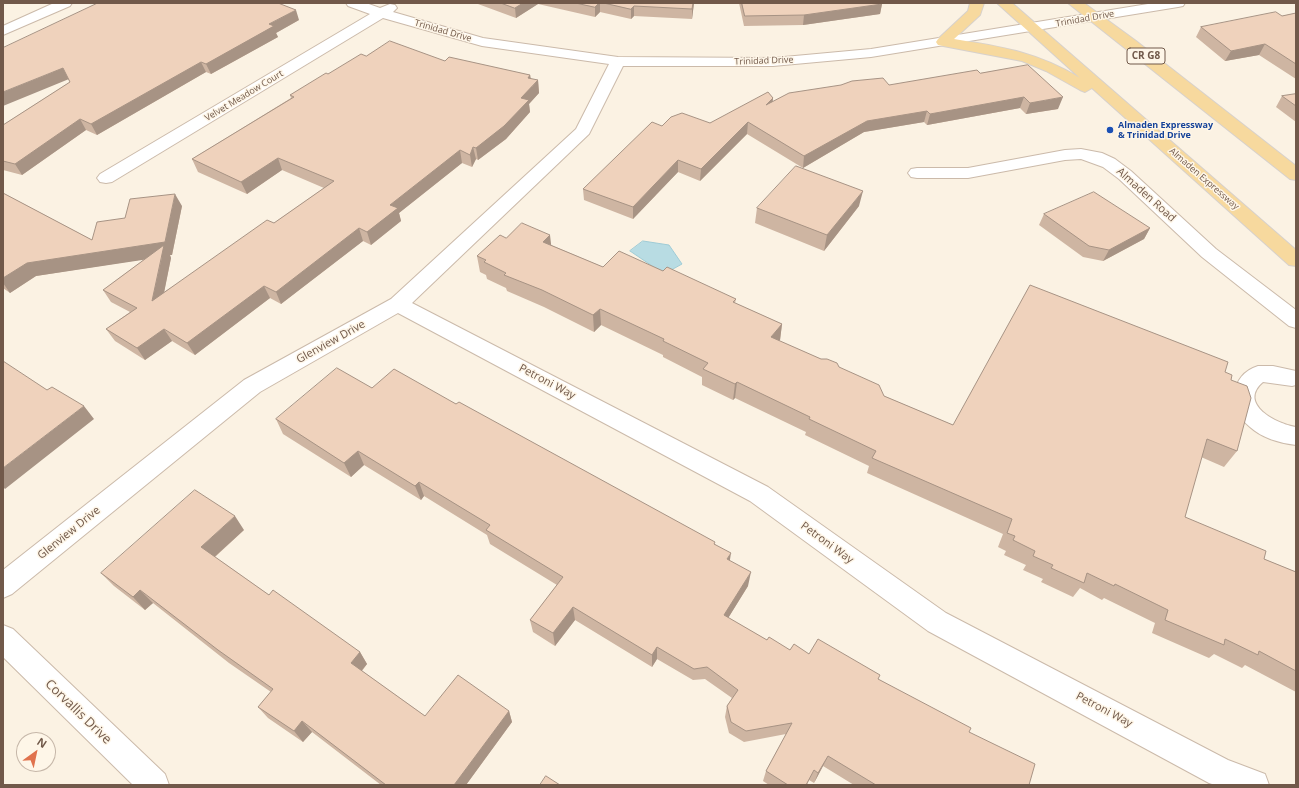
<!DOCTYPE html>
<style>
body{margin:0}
#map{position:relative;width:1299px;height:788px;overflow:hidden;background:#fbf2e3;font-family:"Open Sans",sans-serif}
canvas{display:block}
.frame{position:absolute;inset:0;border:4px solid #71594a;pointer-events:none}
.north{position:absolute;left:16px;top:732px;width:40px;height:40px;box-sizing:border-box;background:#fef6e8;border:1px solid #c6b7a9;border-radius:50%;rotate:33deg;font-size:11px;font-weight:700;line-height:16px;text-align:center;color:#71594a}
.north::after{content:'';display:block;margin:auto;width:14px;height:18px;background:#e0724d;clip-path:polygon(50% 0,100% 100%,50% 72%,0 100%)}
</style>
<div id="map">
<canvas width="1299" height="788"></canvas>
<div class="frame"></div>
<div class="north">N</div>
</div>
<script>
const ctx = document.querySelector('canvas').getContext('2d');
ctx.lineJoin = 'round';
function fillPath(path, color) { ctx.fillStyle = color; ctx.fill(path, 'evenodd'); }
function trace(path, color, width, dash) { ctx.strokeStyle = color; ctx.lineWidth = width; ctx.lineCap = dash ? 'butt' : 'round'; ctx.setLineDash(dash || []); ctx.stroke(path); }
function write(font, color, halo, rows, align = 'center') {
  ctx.font = font + ' "Open Sans",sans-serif'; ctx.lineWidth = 3; ctx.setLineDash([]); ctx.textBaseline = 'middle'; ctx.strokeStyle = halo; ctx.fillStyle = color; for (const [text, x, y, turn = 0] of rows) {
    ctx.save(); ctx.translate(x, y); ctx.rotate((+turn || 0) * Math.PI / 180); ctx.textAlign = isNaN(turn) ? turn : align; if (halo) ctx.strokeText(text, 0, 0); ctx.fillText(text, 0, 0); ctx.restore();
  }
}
const water = new Path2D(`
 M643 241 669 245 682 264 664 274 630 251Z`);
const minor = new Path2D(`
 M54 3H72L70 6 3 35V26Z
 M346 3H366L380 8 390 4 395 5 397 8 393 12 483 38 618 57 773 58 871 49 1154 3H1185L1183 6 1178 7 871 57 773 66H623L589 134 412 303 768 487 946 613 1228 760 1265 774 1269 785H1215L1209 783 928 631 750 501 398 313 260 392 12 594 3 598V570L244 380 391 299 576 129 609 64 482 46 383 18 112 182 106 183 100 182 97 178 100 174 370 14 348 6Z
 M1081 149 1102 153 1115 159 1131 171 1216 249 1296 310V328L1289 326 1202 257 1119 179 1103 167 1081 159 1065 160 968 178H917L911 177 908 173 911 169 917 168H968L1065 150Z
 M1258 366H1273L1296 371V385L1292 386 1263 382C1237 404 1277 424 1296 427V445C1280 443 1262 438 1250 427 1228 409 1229 375 1258 366Z
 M3 625 13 629 165 774 169 785H133L3 657Z`);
const major = new Path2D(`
 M970 3H984L980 15 954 39C1002 47 1037 52 1080 78L997 3H1012L1296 250V266L1289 265 1092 88 1085 92 1080 90 1046 71 1022 61 938 45 936 42 938 39 968 11Z
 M1068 3H1084L1136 41 1296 166V180L1290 179Z`);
const wall = new Path2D(`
 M478 3H694L692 19 634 16 631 19 600 12 595 17 538 4 516 18 478 4Z
 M739 3H881L882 4 880 14 803 25 744 26Z
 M1296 13V79L1259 55 1225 61 1196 37 1201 27 1282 16Z
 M299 20 276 33 278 37 211 74 206 72 97 135 86 130 22 175 3 170V125L70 82 68 79 3 48Z
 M366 56 445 61 530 75 531 79 538 80 539 93 529 104 530 112 506 139 478 160 476 159 472 167 462 163 399 213 401 221 371 245 363 241 281 304 270 298 195 355 172 341 145 360 115 341 106 329 130 312 111 302 103 290 145 259 36 276 10 293 3 288V193L92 240 125 218 182 206 172 255H170L171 258 164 292 274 223 324 188 282 170 247 194 198 172 192 159 291 98 290 95 328 74Z
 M980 73 1058 109 1026 114 1020 108 927 125 924 122 864 132 803 168 747 134 700 181 678 172 633 219 584 200 583 189 662 126 710 123 773 98 772 102Z
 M1296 94V122L1276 107 1282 96Z
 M859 206 824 251 755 223 757 208Z
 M1044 214 1150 228 1144 239 1103 261 1083 257 1039 225Z
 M506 238 551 245 603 267 663 271 736 299 735 303 782 324 780 340 779 341 839 367 884 396 953 425 1225 372 1231 380 1237 451 1224 467 1201 457 1185 517 1264 559 1296 572V692L1245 665 1242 668 1214 654 1209 658 1152 633 1155 623 1104 598 1102 600 1080 588 1073 597 1041 582 1043 579 1023 570 1026 565 1004 555 1006 551 998 547 1003 534 867 473 869 466 805 435 806 432 735 398 733 400 702 385V377L663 357V355L601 325 594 332 544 307 507 291 506 288 487 279 486 275 480 272 477 256Z
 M372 388 456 404 715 544 730 561 748 586 728 618 767 640 790 650 809 654 878 679 969 732 1029 785H854L823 766 814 783 809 780 807 785H769L763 781 766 771 786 734 744 742 729 733 725 717 727 706 732 698 705 679 693 680 657 659 652 667 575 620 555 646 533 632 530 620 557 585 490 544 487 535 424 496 421 500 364 465 351 477 283 434 276 419Z
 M244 530 215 557 269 595 360 652 367 664 362 671 425 716 509 711 512 722 466 785H381L312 732 303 742 268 718 258 707 271 692 229 663 153 603 145 610 114 586 101 573Z`);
const shadedWall = new Path2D(`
 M523 3H538V4L516 18 515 8Z
 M599 3H600V12L595 17V7Z
 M693 3H694L692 19V9Z
 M882 4 880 14 803 25 804 15Z
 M634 6V16L631 19V9Z
 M296 10 299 20 276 33 278 37 211 74 206 64 269 24Z
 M1265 44 1259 55 1225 61 1231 51Z
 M201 62 206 72 97 135 91 124Z
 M63 68 69 79 3 106V92Z
 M530 75 532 87 538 80 539 93 529 104 530 112 506 139 478 160 476 148 521 98 528 78Z
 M1024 97 1020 108 927 125 930 114Z
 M1063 97 1058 109 1026 114 1030 103Z
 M773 98 772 110 766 105Z
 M927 111 924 122 864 132 803 168 804 156 867 121Z
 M80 119 86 130 22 175 15 164Z
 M748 122 747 134 700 181 701 169Z
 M473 147 476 159 472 167 470 155Z
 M460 150 462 163 399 213 401 221 371 245 367 232 390 205Z
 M278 158 282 170 247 194 241 182Z
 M678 160V172L633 219V207Z
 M863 191 859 206 824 251 827 235Z
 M175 194 182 206 172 255H170L171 258 160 313 152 301 162 257 36 276 10 293 3 283V278L27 263 165 242Z
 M359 228 363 241 281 304 276 292Z
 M1150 228 1144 239 1103 261 1109 250Z
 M550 235 552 252 543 242Z
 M264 286 270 298 195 355 187 343Z
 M600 309 601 325 594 332 593 315Z
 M782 324 780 340 769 354 771 337Z
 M164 329 172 341 145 360 137 348Z
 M737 382 735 398 733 400 735 384Z
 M84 406 94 419 5 489 3 487V468Z
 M358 451 364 465 351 477 344 463Z
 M419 482 424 496 421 500 415 486Z
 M235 516 244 530 211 560 201 547Z
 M731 553 729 566 727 559Z
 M751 572 748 586 722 628 724 615Z
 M140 590 153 603 145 610 133 597Z
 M573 607 575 620 555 646 553 633Z
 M657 647V659L652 667V655Z
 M360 652 367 664 358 675 351 663Z
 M509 711 512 722 466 785H454Z
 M302 721 312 732 303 742 294 731Z
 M828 756 823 766 814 783 818 773Z`);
const building = new Path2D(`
 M98 3H278L296 10 269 24 274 26 206 64 201 62 91 124 80 119 15 164 3 161V125L70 82 63 68 3 92V48Z
 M501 3H523L515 8Z
 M576 3H599L595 7Z
 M604 3H693L692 9 634 6 631 9Z
 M742 3H881L882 4 804 15 745 16Z
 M1276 12 1282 16 1296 13V64L1265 44 1231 51 1201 27Z
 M390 41 445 61 449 57 530 75 528 78 538 80 521 98 529 100 504 126 476 148 473 147 470 155 460 150 390 205 398 208 367 232 359 228 276 292 264 286 187 343 164 329 137 348 106 329 137 308 103 290 164 245 152 301 267 220 274 223 334 181 278 158 241 182 192 159 294 97 290 95 326 73 328 74 361 54 366 56Z
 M1028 65 1063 97 1030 103 1024 97 930 114 927 111 867 121 804 156 748 122 701 169 678 160 633 207 583 189 652 122 662 126 671 117 682 113 710 123 768 92 773 98 766 105 789 93 841 85 852 81 883 78 889 85 977 70 980 73Z
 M1296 94V106L1282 96Z
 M796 166 863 191 827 235 757 208Z
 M1094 192 1150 228 1109 250 1089 246 1044 214Z
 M3 193 92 240 97 222 125 218 130 199 175 194 165 242 27 263 3 278Z
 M522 223 550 235 543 242 603 267 619 251 663 271 667 267 736 299 733 302 782 324 771 337 821 359H827L837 363 839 367 879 385 884 396 953 425 1030 285 1228 362 1225 372 1232 375 1231 380 1247 386 1251 398 1237 451 1207 439 1185 517 1266 551 1264 559 1296 572V671L1259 651 1258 655 1225 639 1224 645 1165 620 1168 610 1115 584 1114 586 1087 573 1084 583 1051 568 1053 565 1033 556 1035 551 1013 540 1015 536 1007 533 1012 519 872 458 876 451 809 419 810 417 737 382 735 384 703 369 708 363 663 341 664 339 600 309 593 315 542 290 504 275 506 273 484 262 486 260 477 256 500 235 506 238Z
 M3 361 47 390 52 387 84 406 3 468Z
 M337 368 372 388 394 369 456 404 459 402 715 542 714 544 731 553 727 559 751 572 724 615 767 640 769 637 790 650 794 644 809 654 818 639 880 675 878 679 971 728 969 732 1035 764 1029 785H876L828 756 818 773 814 770 806 785H788L766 771 792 723 746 731 731 722 727 706 738 690 707 667 694 669 657 647 652 655 573 607 553 633 530 620 563 577 486 530 490 525 419 482 415 486 358 451 344 463 276 419Z
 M195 490 235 516 201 547 269 595 273 590 360 652 351 663 425 716 458 675 509 711 454 785H386L302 721 294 731 258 707 273 689 218 650 140 590 133 597 101 573Z
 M546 776 560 785H540Z`);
const markers = [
 [1110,130,4,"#1a4fb4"]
];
const farStreetnames = [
 ["Trinidad Drive",1085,19,-10],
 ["Trinidad Drive",443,31,16],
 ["Trinidad Drive",764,61,-2],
 ["Velvet Meadow Court",244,96,-31],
 ["Almaden Expressway",1204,179,41]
];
const farTransitnames = [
 ["Almaden Expressway",1118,125],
 ["& Trinidad Drive",1118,135]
];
const shields = [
 [1146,56,38]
];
const shieldNames = [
 ["CR G8",1146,56]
];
const streetNames = [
 ["Almaden Road",1146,195,42],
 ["Glenview Drive",331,342,-29],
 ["Petroni Way",547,382,28],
 ["Glenview Drive",69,533,-39],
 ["Petroni Way",827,543,36],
 ["Petroni Way",1104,710,28]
];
const nearStreetnames = [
 ["Corvallis Drive",78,712,44]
];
fillPath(water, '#b8dce3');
trace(water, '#9fcbd5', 1);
trace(minor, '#cbbaaa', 2);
trace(major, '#d7d1cc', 2);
fillPath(minor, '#fff');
fillPath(major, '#f7d99e');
fillPath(wall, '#ceb5a2');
fillPath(shadedWall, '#a79384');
fillPath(building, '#efd2bc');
trace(building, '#a79384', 1);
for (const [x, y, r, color] of markers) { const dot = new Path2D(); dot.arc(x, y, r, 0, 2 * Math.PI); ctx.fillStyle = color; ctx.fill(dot); trace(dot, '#fef6e8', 1.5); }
write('9px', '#71594a', '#fef6e8', farStreetnames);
write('bold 9px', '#164399', '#fef6e8', farTransitnames, 'left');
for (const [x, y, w] of shields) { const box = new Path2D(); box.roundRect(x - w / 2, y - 8, w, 16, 3); ctx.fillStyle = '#fef6e8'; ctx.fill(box); trace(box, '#71594a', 1); }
write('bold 10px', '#71594a', null, shieldNames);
write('11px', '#71594a', '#fef6e8', streetNames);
write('13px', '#71594a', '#fef6e8', nearStreetnames);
</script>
